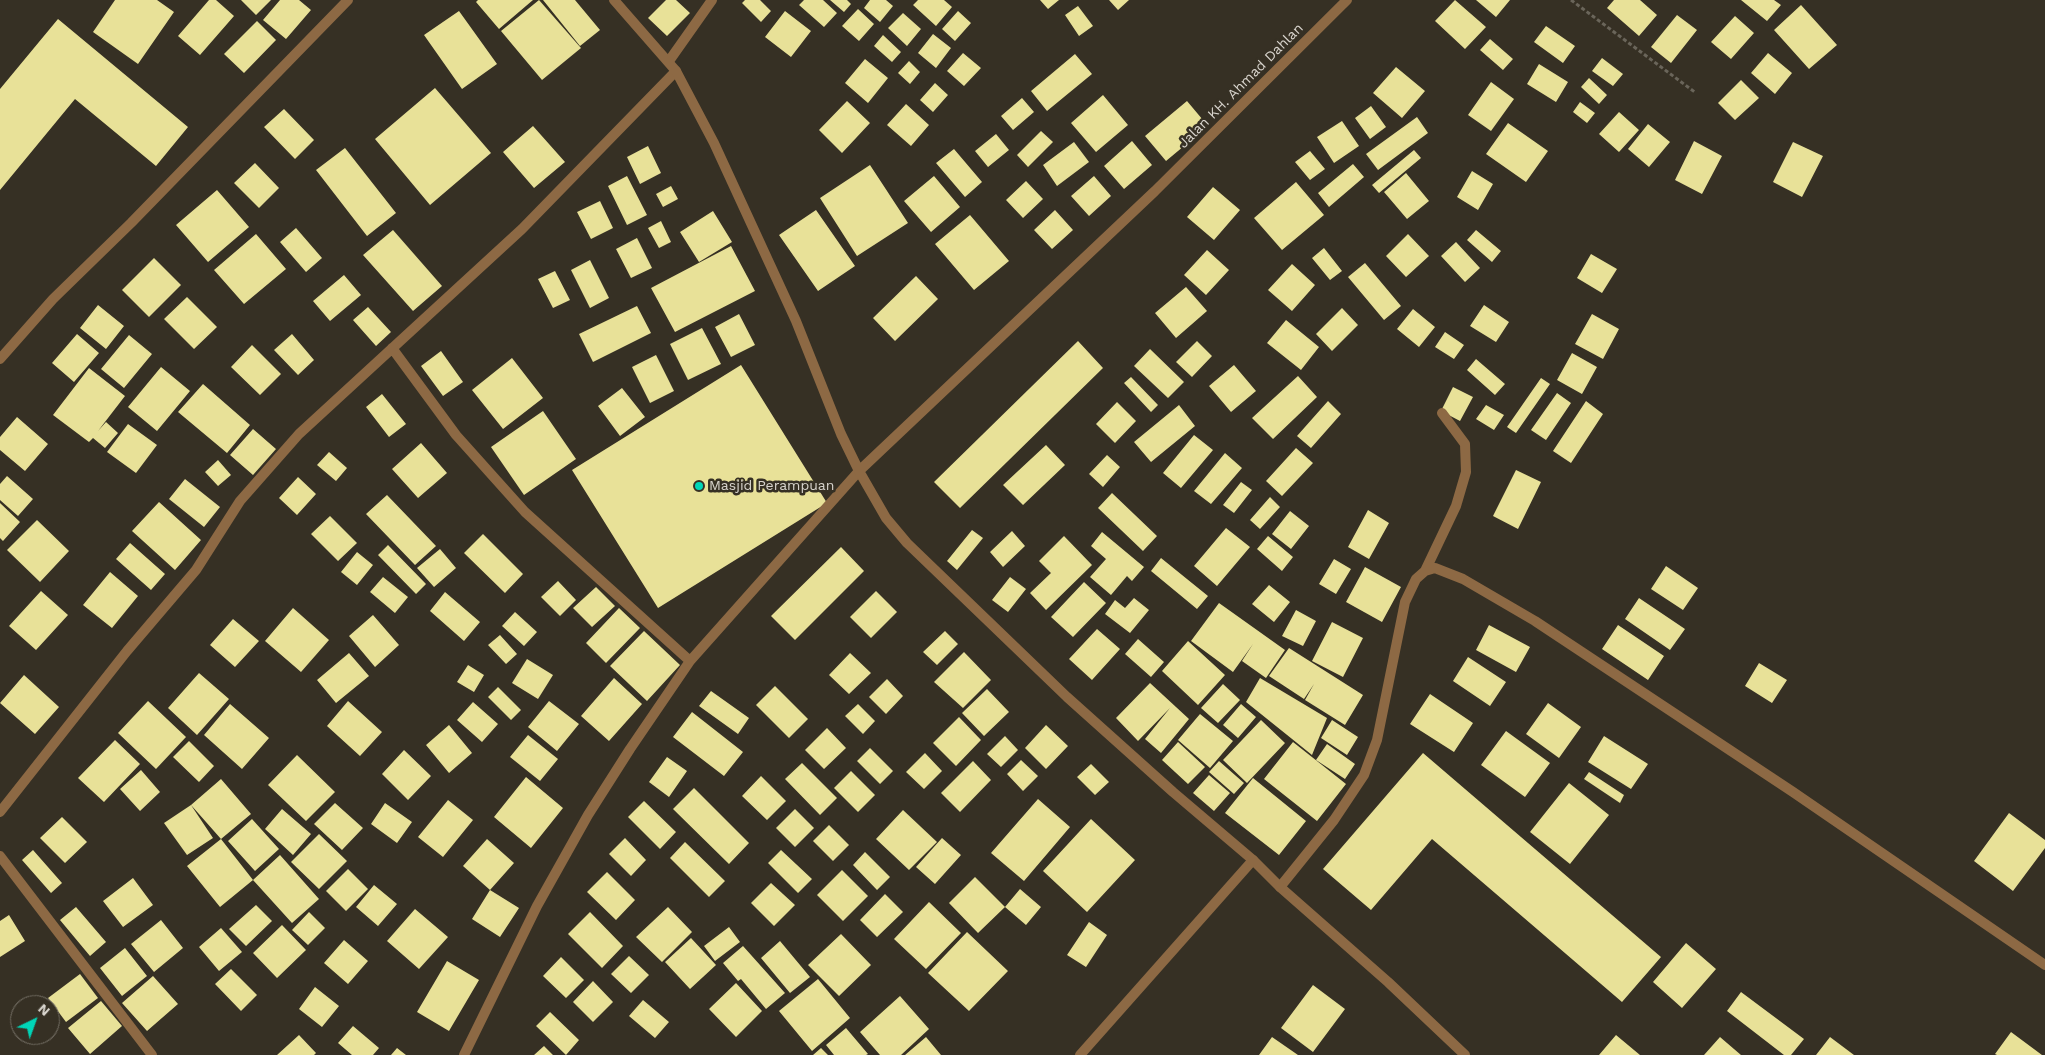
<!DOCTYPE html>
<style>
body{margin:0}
#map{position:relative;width:2045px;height:1055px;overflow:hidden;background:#363024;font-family:"Work Sans",sans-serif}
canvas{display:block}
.north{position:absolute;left:10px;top:995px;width:50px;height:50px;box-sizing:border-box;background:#363024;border:1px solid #767167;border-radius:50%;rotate:42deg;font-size:14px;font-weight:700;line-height:20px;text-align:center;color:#d7d3cc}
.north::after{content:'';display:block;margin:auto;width:18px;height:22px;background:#00d5b7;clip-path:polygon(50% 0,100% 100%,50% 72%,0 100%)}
</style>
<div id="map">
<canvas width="2045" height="1055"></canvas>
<div class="north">N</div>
</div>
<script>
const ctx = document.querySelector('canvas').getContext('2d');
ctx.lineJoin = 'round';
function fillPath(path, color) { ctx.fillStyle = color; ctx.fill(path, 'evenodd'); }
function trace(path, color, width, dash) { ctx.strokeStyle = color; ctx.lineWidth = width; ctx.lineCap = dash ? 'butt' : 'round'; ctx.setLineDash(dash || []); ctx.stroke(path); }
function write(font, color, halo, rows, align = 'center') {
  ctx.font = font + ' "Work Sans",sans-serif'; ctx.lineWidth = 5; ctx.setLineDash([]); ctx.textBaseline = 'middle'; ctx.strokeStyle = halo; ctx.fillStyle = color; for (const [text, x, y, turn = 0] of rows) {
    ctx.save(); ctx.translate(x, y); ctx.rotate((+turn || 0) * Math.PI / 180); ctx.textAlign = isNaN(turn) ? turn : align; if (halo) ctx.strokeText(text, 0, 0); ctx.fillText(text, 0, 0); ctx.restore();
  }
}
const building = new Path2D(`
 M115 0H157L174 12 138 64 93 32Z
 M209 0H216L234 16 200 55 178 36Z
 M241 0H271L256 15Z
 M280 0H299L311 10 286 39 263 20Z
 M478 0H533L499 29 476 2Z
 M539 0 581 48 542 80 501 31Z
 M543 0H575L600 30 580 46Z
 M666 0H676L690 13 667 36 648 18Z
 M745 0H760L771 11 761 22 742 3Z
 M804 0H823L837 13 824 27 799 5Z
 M830 0H847L851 4 844 12Z
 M870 0H886L893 6 880 22 864 8Z
 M918 0H944L952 7 936 26 913 5Z
 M1040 0H1059L1048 9Z
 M1109 0H1129L1118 10Z
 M1455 0 1486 27 1465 49 1435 21Z
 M1476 0H1510L1496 17Z
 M1614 0H1640L1657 15 1639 36 1607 8Z
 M1741 0H1774L1781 5 1767 21Z
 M1801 5 1837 45 1809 69 1774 30Z
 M1078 6 1093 26 1079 36 1065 15Z
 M858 9 874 24 859 41 842 26Z
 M459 11 497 64 462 89 424 35Z
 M785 11 811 31 791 57 765 37Z
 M958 11 971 23 955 41 942 29Z
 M903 13 921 29 907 46 888 28Z
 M1677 15 1697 30 1671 63 1651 47Z
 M1735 16 1754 33 1731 59 1711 42Z
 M58 19 188 127 156 166 75 99 0 190V89Z
 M257 21 276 40 244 73 224 54Z
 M1546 26 1575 46 1563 63 1534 42Z
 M933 34 951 48 936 68 918 53Z
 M883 35 901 52 892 62 874 46Z
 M1490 39 1513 59 1503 70 1480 50Z
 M963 53 981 68 964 86 947 71Z
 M1768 53 1792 73 1775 94 1751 73Z
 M1075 54 1092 74 1047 111 1031 91Z
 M1602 58 1623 74 1613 86 1592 71Z
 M865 59 888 78 868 103 845 83Z
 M909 61 920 72 910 84 898 73Z
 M1539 64 1568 82 1556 102 1527 84Z
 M1396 67 1425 91 1402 118 1373 93Z
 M1589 78 1607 95 1599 104 1581 87Z
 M1741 80 1759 98 1735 120 1718 103Z
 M1491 82 1514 99 1491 131 1468 115Z
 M935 83 948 95 933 112 920 100Z
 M435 88 491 153 430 205 375 139Z
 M1103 95 1128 125 1096 152 1071 123Z
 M1022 98 1034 112 1013 130 1001 116Z
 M847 101 870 123 842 153 819 130Z
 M1187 101 1208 126 1166 161 1145 136Z
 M1580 102 1595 113 1587 123 1573 112Z
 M906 104 929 125 911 146 887 125Z
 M1371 106 1386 127 1370 139 1355 118Z
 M284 109 314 140 295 159 264 127Z
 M1619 112 1639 130 1619 152 1599 134Z
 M1417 117 1428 133 1378 170 1366 154Z
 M1342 121 1359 146 1334 163 1317 137Z
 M1508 123 1548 151 1526 182 1486 154Z
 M1648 124 1670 142 1649 167 1628 149Z
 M533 126 565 162 534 188 503 152Z
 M1041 131 1053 142 1028 167 1017 155Z
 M996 134 1009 150 988 167 975 151Z
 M1132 141 1152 165 1124 189 1104 166Z
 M1694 141 1722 156 1702 194 1675 180Z
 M1074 142 1089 162 1057 186 1043 165Z
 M1793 142 1823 156 1802 197 1773 182Z
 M648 146 661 173 640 184 627 157Z
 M345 148 396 213 367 236 316 170Z
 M954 149 982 182 965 197 936 163Z
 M1414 150 1421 158 1379 193 1372 185Z
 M1310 151 1325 169 1310 180 1295 162Z
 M255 163 279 188 259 208 234 183Z
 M1353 164 1364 177 1329 207 1318 193Z
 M870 165 908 223 857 256 820 198Z
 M1472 171 1493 184 1478 210 1457 197Z
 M1406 173 1429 201 1407 219 1384 192Z
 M627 176 647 215 627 225 608 186Z
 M934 176 960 207 931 232 904 201Z
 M1094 176 1111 196 1089 216 1071 196Z
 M1026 181 1043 199 1023 218 1006 200Z
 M1296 182 1324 215 1282 250 1254 218Z
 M671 186 678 199 663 207 656 194Z
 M1213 187 1240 210 1214 240 1187 217Z
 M217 190 249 227 208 262 176 225Z
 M600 201 613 228 591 239 577 212Z
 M816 210 855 266 818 291 779 235Z
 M1055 210 1073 230 1052 249 1034 230Z
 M713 211 732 242 699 262 680 232Z
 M970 215 1009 261 974 290 935 244Z
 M661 221 671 242 659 248 648 228Z
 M296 228 322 258 306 272 280 242Z
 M393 230 442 286 413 311 363 255Z
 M1476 230 1501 251 1492 262 1467 240Z
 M256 234 286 269 244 304 214 270Z
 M1408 234 1429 256 1406 277 1386 256Z
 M637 238 652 268 631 278 616 249Z
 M1456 242 1480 268 1465 282 1441 256Z
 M731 246 755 291 675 332 651 288Z
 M1324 248 1342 271 1330 280 1312 258Z
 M1207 250 1229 270 1206 295 1184 275Z
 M1591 254 1617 269 1602 293 1577 278Z
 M154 258 181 285 149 317 122 290Z
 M590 260 609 298 590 308 571 270Z
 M1365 263 1401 306 1384 320 1348 277Z
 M1292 264 1315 285 1292 311 1268 290Z
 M555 271 570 300 553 308 538 279Z
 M344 275 361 295 330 321 313 301Z
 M916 276 938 299 895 341 873 318Z
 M1186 287 1207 311 1176 338 1155 313Z
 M187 297 217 327 194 349 164 319Z
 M98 305 124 326 106 349 80 328Z
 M1484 305 1509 322 1496 342 1470 326Z
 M637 306 651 333 593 362 579 334Z
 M368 307 391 332 376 346 353 320Z
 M1342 308 1358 325 1332 351 1316 334Z
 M1413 309 1435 327 1419 347 1397 329Z
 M739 314 755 345 731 357 715 327Z
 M1592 314 1619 329 1603 359 1575 344Z
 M1286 320 1319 347 1301 370 1267 343Z
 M702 328 721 364 688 380 670 344Z
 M1445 332 1464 345 1454 359 1435 347Z
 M77 334 99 353 74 382 52 363Z
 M292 334 314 360 298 375 274 350Z
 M129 335 152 354 124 388 101 369Z
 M1078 341 1103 368 960 508 934 482Z
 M1197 341 1212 356 1192 377 1176 362Z
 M252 345 281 374 260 395 231 367Z
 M1150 349 1184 382 1168 398 1134 366Z
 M441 351 463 382 443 396 421 366Z
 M1572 353 1597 367 1582 394 1557 380Z
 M656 355 674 391 650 403 632 367Z
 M512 358 543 398 503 429 472 390Z
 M1476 359 1505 384 1495 395 1467 370Z
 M741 365 827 503 658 608 572 470Z
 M1234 365 1256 391 1231 412 1209 386Z
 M161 367 190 391 157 431 128 407Z
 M89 368 125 396 98 431 106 422 118 433 105 448 93 438 89 442 53 415Z
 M1298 376 1317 397 1273 439 1252 418Z
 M1131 377 1158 405 1151 412 1124 383Z
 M1541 378 1550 384 1516 433 1507 427Z
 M203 384 250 425 227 453 178 412Z
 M1453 387 1473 397 1460 421 1441 411Z
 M622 388 645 417 620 436 598 406Z
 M1557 393 1571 403 1546 440 1531 430Z
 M382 394 406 424 389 437 366 407Z
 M1328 401 1341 414 1311 448 1297 436Z
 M1586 401 1603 414 1571 463 1553 451Z
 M1117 402 1136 421 1115 443 1096 424Z
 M1179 405 1195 426 1151 462 1134 442Z
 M1486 405 1504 415 1494 430 1476 419Z
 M543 411 576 459 524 495 491 447Z
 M17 417 48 444 25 471 0 450V437Z
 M128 424 157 445 136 473 107 452Z
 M253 429 276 449 253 475 230 455Z
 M1194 435 1213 450 1181 488 1163 473Z
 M421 443 447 473 418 498 392 469Z
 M1046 445 1065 465 1023 505 1003 485Z
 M1296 448 1313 463 1282 496 1266 481Z
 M329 452 347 468 336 481 317 465Z
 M1225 453 1242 468 1211 504 1194 491Z
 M1107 455 1120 467 1103 487 1089 474Z
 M218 460 231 475 218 486 205 472Z
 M1516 470 1541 482 1518 529 1493 516Z
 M7 476 33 499 18 516 0 500V484Z
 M298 477 316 494 297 515 279 498Z
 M185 479 220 507 204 527 169 499Z
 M1241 482 1252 490 1234 513 1223 505Z
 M1112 493 1157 536 1143 551 1098 508Z
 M387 495 436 546 415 565 366 514Z
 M1270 497 1280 507 1260 529 1250 520Z
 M159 502 201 540 175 570 132 531Z
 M0 503 20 522 3 541 0 538Z
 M1368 510 1389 523 1369 559 1348 547Z
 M1290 511 1309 526 1291 549 1272 534Z
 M330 516 357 543 338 561 311 534Z
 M37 520 69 551 40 582 7 550Z
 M1226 528 1250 547 1217 586 1194 566Z
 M972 530 983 538 957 570 947 561Z
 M1012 531 1025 546 1003 567 990 552Z
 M1102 532 1144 567 1132 581 1127 576 1111 595 1090 577 1106 559 1091 546Z
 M483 534 523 574 505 593 464 553Z
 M1064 536 1092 565 1046 610 1030 593 1051 573 1039 561Z
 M1268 536 1293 557 1282 571 1257 549Z
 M130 543 165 574 151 590 116 559Z
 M388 545 426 584 416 594 378 555Z
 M841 547 864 571 795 640 771 616Z
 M440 549 456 568 434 587 417 568Z
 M357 552 373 565 357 585 341 572Z
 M1161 558 1208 596 1197 609 1151 571Z
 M1334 559 1351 569 1336 594 1319 584Z
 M1666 566 1698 588 1683 610 1651 589Z
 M1365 567 1401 587 1382 622 1346 602Z
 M110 572 138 596 112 628 83 605Z
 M383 577 408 597 395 613 370 592Z
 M1010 577 1026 589 1008 612 992 600Z
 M558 581 576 600 560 616 541 597Z
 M1084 582 1106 603 1073 637 1051 617Z
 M1269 585 1290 602 1274 622 1252 604Z
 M596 587 615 606 592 627 573 608Z
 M41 591 68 615 36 650 9 626Z
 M876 591 897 612 871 638 850 617Z
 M445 592 480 622 464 641 430 611Z
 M1134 598 1149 610 1130 633 1105 614 1115 600 1125 608Z
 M1639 598 1685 629 1670 650 1625 619Z
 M1219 603 1285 650 1266 678 1242 661 1253 644 1233 672 1191 641Z
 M293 608 329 640 301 672 265 641Z
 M619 608 640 628 606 663 586 643Z
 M1296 610 1316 621 1303 646 1282 636Z
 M515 612 537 632 524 646 502 626Z
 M373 615 399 645 375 667 349 636Z
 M233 619 259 641 235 667 210 645Z
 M1332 622 1363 638 1343 677 1312 661Z
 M1489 625 1530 647 1516 672 1476 650Z
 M1618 625 1664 656 1648 680 1602 649Z
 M1097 629 1120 649 1092 680 1069 659Z
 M644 631 680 665 647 701 610 666Z
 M945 631 958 644 937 665 923 652Z
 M500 635 517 654 506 664 488 645Z
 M1138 639 1164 662 1151 677 1125 654Z
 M1188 641 1225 675 1198 705 1162 671Z
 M1289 648 1363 695 1345 725 1305 700 1314 684 1304 699 1269 676Z
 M964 652 991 680 963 708 934 682Z
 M349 653 369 676 336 703 317 680Z
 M850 653 871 673 849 694 829 675Z
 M1468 657 1506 682 1490 706 1453 681Z
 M527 659 553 675 538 699 512 683Z
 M1759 663 1787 680 1772 703 1745 686Z
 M468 665 484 675 474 692 457 682Z
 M199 673 229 699 197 735 168 708Z
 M24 675 59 707 35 734 0 703Z
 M614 678 642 704 609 741 581 716Z
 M1260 678 1327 718 1312 755 1246 702Z
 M887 679 903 696 886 714 869 697Z
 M1150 683 1189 719 1161 753 1145 739 1170 708 1138 741 1116 718Z
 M1223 684 1240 700 1218 723 1201 708Z
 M775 686 808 719 789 738 756 705Z
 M498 687 521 710 511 720 488 697Z
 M987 689 1009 712 984 736 962 713Z
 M711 691 749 718 738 734 699 706Z
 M1430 694 1473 723 1454 752 1410 724Z
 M148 701 186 737 156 769 118 733Z
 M348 701 382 732 360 756 327 726Z
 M549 701 579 724 557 751 528 727Z
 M473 702 498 724 482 742 457 720Z
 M1548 703 1581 727 1559 758 1526 734Z
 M230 704 269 738 242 769 204 735Z
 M858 704 875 721 863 734 845 716Z
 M1241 704 1256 717 1238 738 1223 725Z
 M692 712 743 752 724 776 673 737Z
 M1200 714 1233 741 1210 768 1178 740Z
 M959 717 981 740 956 766 933 743Z
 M1261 720 1285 743 1247 783 1223 760Z
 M1332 720 1358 737 1347 755 1321 738Z
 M449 725 472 753 449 773 426 745Z
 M1046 725 1068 746 1046 769 1025 748Z
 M827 728 846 748 824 769 805 750Z
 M1506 731 1550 763 1525 797 1481 765Z
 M528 735 558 759 540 781 510 757Z
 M1005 736 1018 750 1001 767 987 754Z
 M1604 736 1648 764 1631 789 1588 762Z
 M115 740 140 764 104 802 78 778Z
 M189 741 214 766 199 782 173 757Z
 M1178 742 1205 767 1188 784 1162 760Z
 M1293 742 1346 784 1317 821 1264 779Z
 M1327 744 1355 764 1345 779 1316 760Z
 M870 748 893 771 880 784 857 761Z
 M404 750 431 776 408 800 382 774Z
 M925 753 942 771 924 789 906 772Z
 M1423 753 1661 957 1622 1002 1432 839 1371 910 1323 869Z
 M297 755 335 792 306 821 268 785Z
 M667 757 687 771 669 797 649 782Z
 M1021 760 1038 776 1023 791 1007 774Z
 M973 761 991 780 960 812 941 793Z
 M1219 761 1244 783 1234 794 1209 772Z
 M802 763 837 798 820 815 785 779Z
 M1091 764 1109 782 1095 795 1077 777Z
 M141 770 160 792 140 811 120 789Z
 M851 771 875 795 858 812 834 788Z
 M1589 772 1624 795 1620 803 1584 779Z
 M1209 775 1230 793 1214 811 1193 793Z
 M761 776 786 801 767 820 742 796Z
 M526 777 563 808 531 848 494 817Z
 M1253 778 1306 821 1279 855 1225 813Z
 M221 779 251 814 221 839 191 805 213 838 187 855 164 823 191 805Z
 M1569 783 1609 815 1570 864 1530 832Z
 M694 788 749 843 729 864 673 809Z
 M1038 799 1070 827 1024 881 991 853Z
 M448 800 473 820 443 857 418 837Z
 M644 801 676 832 660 849 628 817Z
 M335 803 363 828 342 850 314 824Z
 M385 803 412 822 397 843 371 824Z
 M282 809 311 834 293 855 265 829Z
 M795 809 814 828 795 847 776 828Z
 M903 810 937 842 909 870 876 839Z
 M2009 813 2045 840V848L2013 891 1974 861Z
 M62 817 87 842 65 863 40 838Z
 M252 819 279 849 255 871 228 841Z
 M1091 819 1135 860 1087 912 1043 871Z
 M829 825 849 845 833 861 813 841Z
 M319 834 347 861 319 889 291 862Z
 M625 838 646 860 631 876 609 854Z
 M942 838 961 855 935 884 916 867Z
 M221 839 253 880 220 907 187 866Z
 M487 839 514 863 490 890 463 866Z
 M685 842 725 881 709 897 670 858Z
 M33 850 62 883 51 893 22 860Z
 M781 850 812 879 798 893 768 863Z
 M865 852 890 877 877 890 853 865Z
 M280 855 319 899 292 923 253 880Z
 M348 869 368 889 346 911 326 891Z
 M842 870 868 896 843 921 817 895Z
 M607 872 635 900 616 920 587 892Z
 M975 877 1005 907 978 933 949 903Z
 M133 878 153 905 123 927 103 901Z
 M771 883 795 905 774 926 751 903Z
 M374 885 397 904 378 926 356 907Z
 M1020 889 1041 907 1026 925 1005 907Z
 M490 890 519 908 500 937 472 919Z
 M885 894 903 912 877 937 860 920Z
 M929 902 961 933 926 969 894 939Z
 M256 905 272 921 246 946 229 929Z
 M76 907 106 942 90 956 60 920Z
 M668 907 692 932 662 962 636 937Z
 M415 909 448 937 419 969 387 941Z
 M309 912 325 928 308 945 292 930Z
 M590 912 623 946 602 968 568 934Z
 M9 915 25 941 0 957V921Z
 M161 920 183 948 154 972 131 944Z
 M1089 922 1107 935 1086 967 1067 955Z
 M282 925 306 950 277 978 253 953Z
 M729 927 740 942 715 961 704 946Z
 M221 928 242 952 219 971 199 947Z
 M967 932 1008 971 969 1011 928 973Z
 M841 934 871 965 839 996 808 965Z
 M691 938 716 965 690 989 665 962Z
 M344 940 368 961 348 984 324 963Z
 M780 941 810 977 790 993 761 958Z
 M1686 943 1716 969 1682 1008 1653 982Z
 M743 946 785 993 766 1009 741 979 738 981 723 963Z
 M125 948 147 976 122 996 100 968Z
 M629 956 649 975 631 993 611 974Z
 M561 957 584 980 566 998 543 976Z
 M447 961 479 980 449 1031 417 1012Z
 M231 969 257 995 241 1011 215 984Z
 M80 974 98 998 66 1022 48 998Z
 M153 976 178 1004 147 1031 122 1003Z
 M818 979 850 1018 812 1051 779 1011Z
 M593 981 613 1002 593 1022 573 1002Z
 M736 983 762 1011 736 1037 709 1009Z
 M1313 985 1345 1009 1313 1052 1281 1028Z
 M315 987 339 1006 322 1027 299 1009Z
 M1741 992 1804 1039 1791 1055H1784L1727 1011Z
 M900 996 929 1029 901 1055H880L860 1032Z
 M643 1000 669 1022 655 1038 629 1016Z
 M101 1001 122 1026 90 1054 68 1028Z
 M550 1012 579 1040 566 1055 536 1026Z
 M353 1026 379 1048 373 1055H352L338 1043Z
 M846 1028 868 1054 866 1055H834L826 1045Z
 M2011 1032 2042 1055H1997L1995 1054Z
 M299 1035 316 1053 314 1055H277Z
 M1616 1035 1640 1055H1599Z
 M926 1037 941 1055H905Z
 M1272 1037 1298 1055H1259Z
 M1720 1037 1741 1055H1704Z
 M1830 1037 1854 1055H1816Z
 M544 1046 553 1055H534Z
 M397 1048 406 1055H391Z
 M821 1048 828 1055H813Z`);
const path = new Path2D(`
 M1571 0 1696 93`);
const minor = new Path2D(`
 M669 61 712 0
 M392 348 456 435 525 512 690 661
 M0 359 53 299 131 223 348 0
 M1425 571 1456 506 1466 472 1465 444 1442 413
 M0 812 127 651 196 570 240 501 299 434 522 229 676 71
 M0 856 152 1055
 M1280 887 1334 820 1364 775 1377 740 1405 602 1416 579 1425 571 1435 568 1463 579 1535 621 1793 792 2045 965
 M464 1055 537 906 588 815 630 749 690 661 859 471
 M1080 1055 1253 860`);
const tertiary = new Path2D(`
 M614 0 676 71 714 143 796 321 841 434 859 471 886 518 907 543 1067 697 1173 792 1253 860 1280 887 1388 982 1465 1055
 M859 471 1155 191 1347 0`);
const markers = [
 [699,486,5,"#00d5b7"]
];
const streetNames = [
 ["Jalan KH. Ahmad Dahlan",1241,86,-45]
];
const poiNames = [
 ["Masjid Perampuan",709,486]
];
fillPath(building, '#e8e198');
trace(path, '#6a655a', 3, [4, 2.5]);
trace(minor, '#8d6944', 10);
trace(tertiary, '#8d6944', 10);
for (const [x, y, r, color] of markers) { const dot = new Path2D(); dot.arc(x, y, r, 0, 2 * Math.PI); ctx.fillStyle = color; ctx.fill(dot); trace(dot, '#363024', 2); }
write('14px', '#d7d3cc', '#363024', streetNames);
write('14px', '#d7d3cc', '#363024', poiNames, 'left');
</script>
